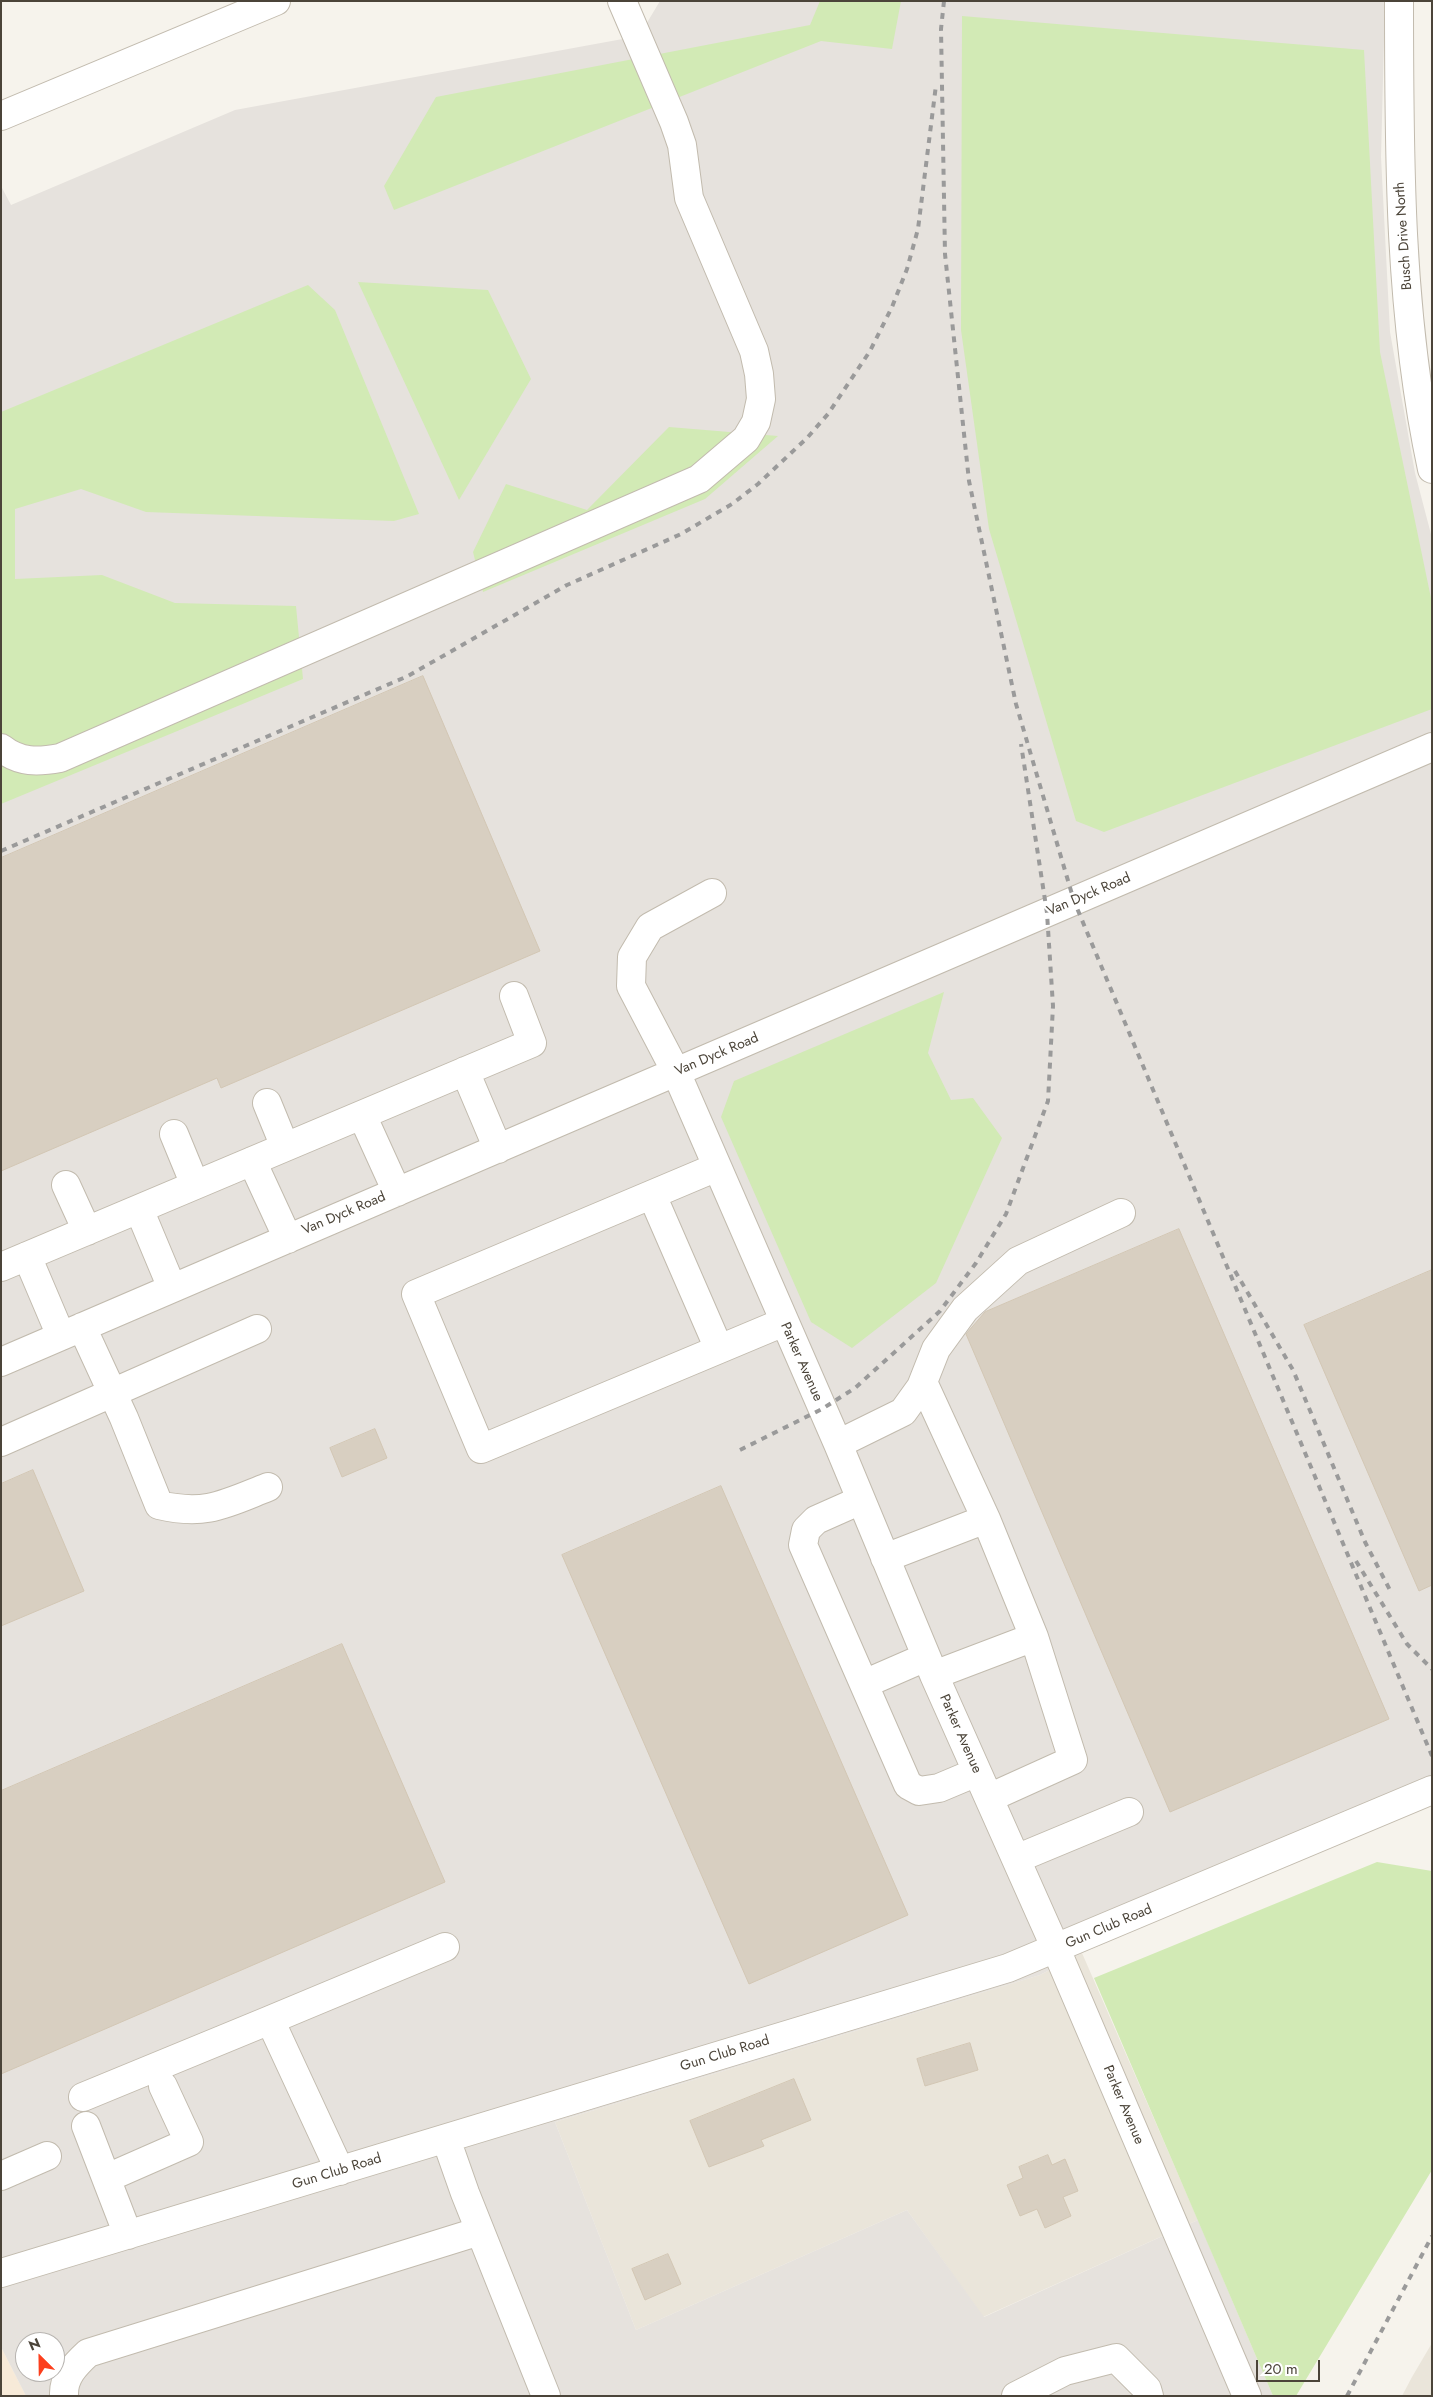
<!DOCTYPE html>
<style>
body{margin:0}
#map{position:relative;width:1433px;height:2397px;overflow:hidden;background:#f6f3ec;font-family:Jost,sans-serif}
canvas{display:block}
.frame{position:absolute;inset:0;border:2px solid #4b4439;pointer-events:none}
.north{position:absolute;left:15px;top:2332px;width:50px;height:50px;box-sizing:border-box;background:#fff;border:1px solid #b7b4b0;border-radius:50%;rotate:337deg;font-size:14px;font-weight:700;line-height:20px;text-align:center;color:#4b4439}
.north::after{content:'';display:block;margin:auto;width:18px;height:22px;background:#fc3f1d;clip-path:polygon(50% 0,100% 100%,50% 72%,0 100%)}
.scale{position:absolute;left:1256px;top:2360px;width:64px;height:22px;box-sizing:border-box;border:2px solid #4b4439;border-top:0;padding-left:6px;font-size:15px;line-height:18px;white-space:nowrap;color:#4b4439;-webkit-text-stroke:4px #fff;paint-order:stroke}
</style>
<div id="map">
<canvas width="1433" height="2397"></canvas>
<div class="frame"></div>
<div class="north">N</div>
<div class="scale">20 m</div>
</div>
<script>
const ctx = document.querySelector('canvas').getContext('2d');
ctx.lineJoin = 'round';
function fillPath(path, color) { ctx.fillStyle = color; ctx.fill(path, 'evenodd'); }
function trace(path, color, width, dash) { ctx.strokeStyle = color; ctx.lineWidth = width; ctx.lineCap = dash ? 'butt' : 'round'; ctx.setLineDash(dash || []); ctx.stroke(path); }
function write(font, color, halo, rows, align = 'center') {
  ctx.font = font + ' Jost,sans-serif'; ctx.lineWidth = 4.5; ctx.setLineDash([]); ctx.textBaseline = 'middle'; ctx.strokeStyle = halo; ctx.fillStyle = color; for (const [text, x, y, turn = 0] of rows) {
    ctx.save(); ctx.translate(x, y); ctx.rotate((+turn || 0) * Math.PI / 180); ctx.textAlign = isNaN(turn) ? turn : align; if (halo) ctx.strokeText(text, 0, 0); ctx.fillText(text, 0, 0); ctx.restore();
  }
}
const residential = new Path2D(`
 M1082 1953 1198 2220 983 2317 907 2210 636 2330 555 2122 1040 1975Z
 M1432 2343V2396H1402L1412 2377Z`);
const commercial = new Path2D(`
 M1 2347 26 2396H1Z`);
const industrial = new Path2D(`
 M660 1H1385L1381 157 1390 332 1415 473 1432 538V1803L1082 1953 1040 1975 555 2122 636 2330 907 2210 984 2317 1198 2220 1273 2396H26L1 2347V186L11 205 235 110 639 36ZM25 2342H55V2372H25Z`);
const green = new Path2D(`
 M820 1H901L892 49 821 41 394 210 384 186 436 97 810 25Z
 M962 16 1364 50 1380 352 1432 603V709L1104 832 1076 821 989 529 961 330Z
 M358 282 488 290 531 379 459 500Z
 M308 285 335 310 419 514 394 521 146 512 81 489 15 509V579L102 575 175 603 296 606 303 679 1 804V412Z
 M669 427 778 436 705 499 483 592 473 552 506 484 587 510Z
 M944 992 928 1053 951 1100 973 1098 1002 1138 936 1283 852 1348 811 1322 721 1117 734 1081Z
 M1377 1862 1432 1871V2170L1296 2396H1273L1094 1978Z`);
const building = new Path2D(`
 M423 676 540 951 221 1088 217 1078 1 1171V858Z
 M1179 1229 1389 1719 1170 1812 966 1334 985 1312Z
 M1432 1270V1585L1419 1591 1304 1325Z
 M375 1429 387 1458 342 1477 330 1448Z
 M33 1470 84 1591 1 1626V1484Z
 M721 1486 908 1915 749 1984 562 1555Z
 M342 1644 445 1882 1 2074V1791Z
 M970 2043 978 2070 925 2086 917 2059Z
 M794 2079 811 2120 761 2140 764 2146 709 2167 690 2121Z
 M1048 2155 1052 2165 1065 2159 1078 2191 1063 2197 1071 2216 1045 2228 1037 2209 1020 2216 1007 2185 1023 2178 1019 2167Z
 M668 2254 681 2284 645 2300 632 2269Z`);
const minor = new Path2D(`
 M1399 1C1399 157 1399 316 1432 469
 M1 116 276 1
 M1 748C20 763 38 762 60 758L699 479 746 439 756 422 761 399 759 374 754 351 689 198 682 145 674 122 622 1
 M712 893 650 927 632 957 631 986 676 1072 838 1444 934 1675 1056 1949 1247 2396
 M465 1071 498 1149
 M267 1103 285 1147
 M362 1115 397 1192
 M174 1134 195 1185
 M252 1161 288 1239
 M717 1167 416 1294 481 1449 784 1322
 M66 1185 87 1231
 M652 1195 719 1349
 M139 1209 172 1288
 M27 1256 61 1336
 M1 1267 532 1043 514 996
 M82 1327 124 1418 159 1505C206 1516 225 1504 268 1487
 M1 1362 1432 747
 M923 1382 986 1519 1034 1637 1073 1760 989 1798
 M1 1442 257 1329
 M838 1444 903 1412 921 1387 936 1349 965 1309 1018 1261 1121 1213
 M861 1500 816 1520 806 1530 803 1545 908 1785 919 1791 939 1788 977 1772
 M885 1558 986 1519
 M934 1675 1034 1637
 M864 1684 926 1657
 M1016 1859 1129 1812
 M270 2020 445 1947
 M83 2097 270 2020 340 2171
 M86 2126 128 2235
 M446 2139 465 2193 546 2396
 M1 2176 47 2156
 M107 2178 189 2142 163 2086
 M1 2273 1008 1968 1432 1790
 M64 2396C63 2377 75 2365 88 2353L480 2231
 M1016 2396 1065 2371 1116 2358 1147 2389 1149 2396`);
const rail = new Path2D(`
 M944 1 941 29 945 254 969 481 1016 704 1074 901 1432 1756
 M1 851 408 676 567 585 681 534 732 504 758 484 807 438 828 414 870 351 892 307 907 269 918 229 936 85
 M1235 1271 1293 1370 1365 1542 1392 1594
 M740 1450 822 1409 855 1388 940 1311 976 1263 1006 1214 1048 1101 1053 1006 1047 913 1021 744
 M1356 1561 1407 1644 1432 1669
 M1347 2396 1432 2236`);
const streetNames = [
 ["Busch Drive North",1404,236,-94],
 ["Van Dyck Road",1089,895,-23],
 ["Van Dyck Road",717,1055,-23],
 ["Van Dyck Road",344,1214,-23],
 ["Parker Avenue",801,1362,66],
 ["Parker Avenue",960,1734,66],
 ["Gun Club Road",1109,1927,-23],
 ["Gun Club Road",725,2054,-17],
 ["Parker Avenue",1123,2105,67],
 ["Gun Club Road",337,2172,-17]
];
fillPath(residential, '#eae5da');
fillPath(commercial, '#f7ead8');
fillPath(industrial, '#e6e2dd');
fillPath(green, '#d2eab5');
fillPath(building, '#d8cfc1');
trace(building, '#d3c7b4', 1);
trace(minor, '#c2bbae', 30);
trace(minor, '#fff', 28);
trace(rail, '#9a9a9a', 4, [6, 6]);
write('14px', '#4b4439', '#fff', streetNames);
</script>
